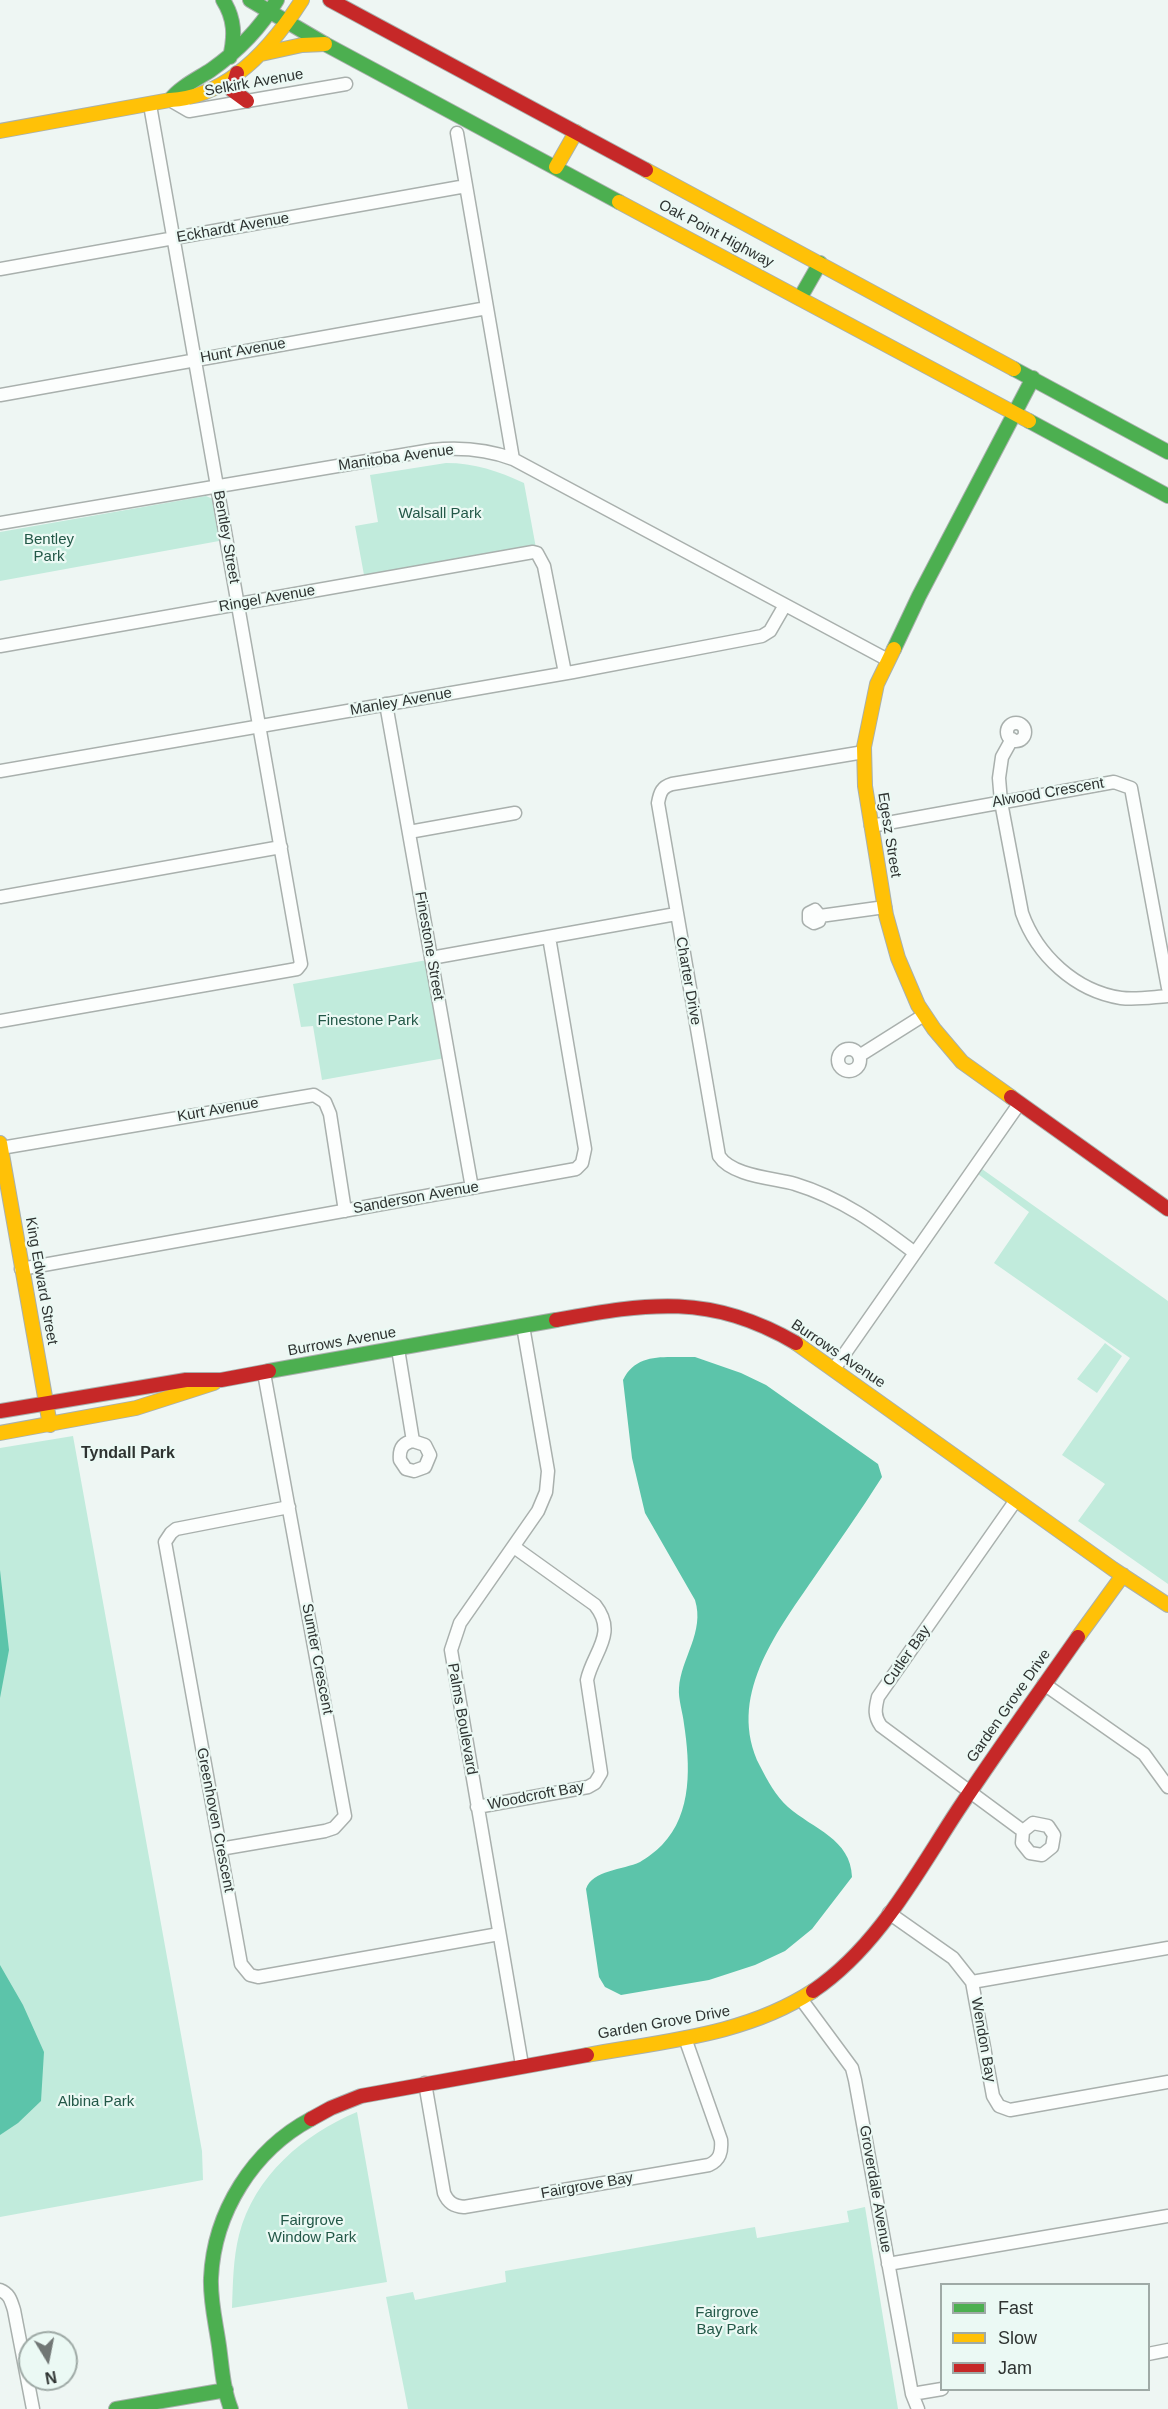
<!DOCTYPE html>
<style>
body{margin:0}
#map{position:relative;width:1168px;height:2409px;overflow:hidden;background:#eef6f3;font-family:Helvetica,sans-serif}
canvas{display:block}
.legend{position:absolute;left:940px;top:2283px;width:210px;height:108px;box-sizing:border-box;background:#ebf9f4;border:2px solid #9faaa6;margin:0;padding:8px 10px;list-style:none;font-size:18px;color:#2e3331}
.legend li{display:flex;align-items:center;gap:12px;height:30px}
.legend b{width:30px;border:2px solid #9faaa6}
.north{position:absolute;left:18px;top:2331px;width:60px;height:60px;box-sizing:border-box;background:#ebf9f4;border:2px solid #9faaa6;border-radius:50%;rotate:170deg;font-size:16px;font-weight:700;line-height:24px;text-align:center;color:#2e3331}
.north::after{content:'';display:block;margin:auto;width:21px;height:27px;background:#717775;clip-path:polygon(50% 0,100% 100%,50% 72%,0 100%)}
</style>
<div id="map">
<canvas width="1168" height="2409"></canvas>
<ul class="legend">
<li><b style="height:8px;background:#4caf50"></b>Fast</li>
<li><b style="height:8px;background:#ffc107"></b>Slow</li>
<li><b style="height:8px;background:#c62828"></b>Jam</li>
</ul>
<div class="north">N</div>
</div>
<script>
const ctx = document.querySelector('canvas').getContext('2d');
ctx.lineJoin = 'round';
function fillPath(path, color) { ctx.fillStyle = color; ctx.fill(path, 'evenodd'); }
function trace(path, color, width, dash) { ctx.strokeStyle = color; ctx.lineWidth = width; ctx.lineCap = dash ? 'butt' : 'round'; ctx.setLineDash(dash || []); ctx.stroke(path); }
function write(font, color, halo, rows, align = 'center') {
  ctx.font = font + ' Helvetica,sans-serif'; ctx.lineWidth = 4.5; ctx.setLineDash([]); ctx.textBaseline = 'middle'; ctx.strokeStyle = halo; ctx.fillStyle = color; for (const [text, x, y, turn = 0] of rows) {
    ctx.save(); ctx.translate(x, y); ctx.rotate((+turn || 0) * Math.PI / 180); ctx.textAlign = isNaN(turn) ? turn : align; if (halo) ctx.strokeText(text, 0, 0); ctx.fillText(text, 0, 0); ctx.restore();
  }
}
const green = new Path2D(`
 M446 463C475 463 498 471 524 483L536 548 364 575 355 526 378 522 370 475Z
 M206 496 213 499 220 539 219 541 0 581V532Z
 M427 960 445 1058 322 1080 313 1026 301 1027 293 984Z
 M982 1169 1168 1301V1584L1078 1521 1105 1484 1062 1455 1130 1358 994 1263 1029 1212 978 1174Z
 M1105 1343 1122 1356 1097 1393 1077 1379Z
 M73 1436 202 2151 203 2180 0 2217V1448Z
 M357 2112 387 2282 232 2308C233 2283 233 2259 239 2235 254 2176 304 2134 357 2112Z
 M865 2207 898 2409H408L386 2297 413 2292 415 2300 506 2282 505 2271 755 2227 757 2238 849 2222 847 2211Z`);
const water = new Path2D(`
 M695 1357 741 1373 766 1385 878 1464 882 1477C860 1512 836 1545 813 1579 776 1633 726 1698 760 1766 767 1780 776 1796 788 1807 813 1829 851 1839 852 1877L812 1929 785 1951 755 1965 709 1980 621 1995 605 1987 599 1977 586 1889C592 1870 623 1870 640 1862 647 1858 656 1851 662 1845 693 1813 690 1764 684 1724 683 1713 678 1699 679 1688 681 1658 705 1632 695 1600L645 1513 632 1458 623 1380C637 1351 667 1358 695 1357Z
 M0 1570 9 1650 0 1698Z
 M0 1965 23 2005 44 2052 41 2101 18 2123 0 2135Z`);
const street = new Path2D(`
 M170 100 189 111 346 84
 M457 133 513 459
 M0 269 466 186
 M0 395 487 308
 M0 523 432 450C460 447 486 449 513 459L888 660
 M0 646 533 552 537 553 544 566 565 673
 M386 704 472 1188
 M1007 732a9 9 0 1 1 18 0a9 9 0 1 1-18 0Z
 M1012 739 1002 757 999 778 1001 802 1022 913C1037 955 1075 991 1121 998 1136 1000 1153 997 1168 996
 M864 752 672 784C662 787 660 792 658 803L719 1156C732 1176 773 1178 795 1184 841 1198 877 1224 915 1253
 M0 771 573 672 762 636 770 631 785 605
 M871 826 1114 782 1131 788 1168 988
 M409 832 515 813
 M0 897 281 847
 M820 916 819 921 814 923 809 920V913L815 910 820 916 885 907
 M431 958 676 914
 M0 1021 297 969 301 964 150 105
 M838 1060a11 11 0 1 1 22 0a11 11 0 1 1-22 0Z
 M859 1056 924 1015
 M1 1148 314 1095 325 1102 330 1114 345 1211
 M21 1269 576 1169 582 1163 585 1149 549 937
 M398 1349 413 1441 425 1445 430 1455 425 1467 414 1471 406 1469 400 1460C399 1450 402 1443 413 1441
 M834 1369 1019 1104
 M1016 1500 878 1697C875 1709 874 1716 881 1726L1023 1831 1033 1823 1048 1826 1054 1835 1052 1847 1042 1855 1030 1853 1022 1843 1023 1831
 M289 1507 176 1529 171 1533 165 1542 241 1964 250 1975 258 1977 499 1934
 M1044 1684 1144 1754 1168 1787
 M477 1807 588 1787 595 1783 601 1773 587 1680C593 1652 618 1634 595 1605L514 1547
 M220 1849 325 1831 334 1828 345 1816 264 1373
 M889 1913 953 1958 972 1982 993 2096 999 2106 1010 2110 1168 2082
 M972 1982 1168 1948
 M801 1999 852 2068 855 2080 912 2394 918 2409
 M522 2065 451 1650 460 1623 538 1511 546 1492 548 1471 523 1326
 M425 2083 444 2193C448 2203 454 2206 464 2207L709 2165C720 2160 722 2152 721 2140L685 2038
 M888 2264 1168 2216
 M0 2290C10 2294 11 2301 14 2310L33 2409
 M1148 2354 1168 2350
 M912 2394 942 2389`);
const fast = new Path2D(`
 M223 0C235 19 235 36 230 57
 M250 0 325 44 619 202
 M170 100C180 87 197 79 211 70 238 51 260 29 277 0
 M800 298 820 263
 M1014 369 1168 452
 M1029 421 1168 496
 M894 649 919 596 1033 378
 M269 1371 556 1320
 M116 2409 226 2390
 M231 2409C223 2389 222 2368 219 2346 216 2324 210 2301 211 2278 214 2212 253 2150 311 2119`);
const slow = new Path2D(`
 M261 54 302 45 325 44
 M0 131 170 100C229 97 272 47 302 0
 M556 167 576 132
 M646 170 1014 369
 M619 202 1029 421
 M894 649 877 684 864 747 865 786 886 915 898 958 918 1005 934 1029 962 1062 1011 1097
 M0 1143 50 1425
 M796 1343 1113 1569 1168 1605
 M0 1433 136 1408 214 1383
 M1078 1637 1123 1575
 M587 2055C664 2041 746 2035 813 1991`);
const jam = new Path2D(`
 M330 0 646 170
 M237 73 232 90 247 101
 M1011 1097 1168 1209
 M556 1320C649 1303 710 1293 796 1343
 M0 1411 186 1380H221L269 1371
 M813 1991C878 1947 916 1874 958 1810 997 1751 1038 1694 1078 1637
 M311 2119 331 2108 361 2096 587 2055`);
const streetNames = [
 ["Selkirk Avenue",254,83,-10],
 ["Eckhardt Avenue",233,228,-10],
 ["Oak Point Highway",716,234,28],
 ["Hunt Avenue",243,351,-10],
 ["Manitoba Avenue",396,458,-8],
 ["Bentley Street",226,537,80],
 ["Ringel Avenue",267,599,-10],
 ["Manley Avenue",401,702,-10],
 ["Alwood Crescent",1048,793,-10],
 ["Egesz Street",889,835,81],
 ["Finestone Street",429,946,80],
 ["Charter Drive",688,981,80],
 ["Kurt Avenue",218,1110,-10],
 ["Sanderson Avenue",416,1198,-10],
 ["King Edward Street",41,1281,80],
 ["Burrows Avenue",342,1342,-10],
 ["Burrows Avenue",838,1354,34],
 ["Cutler Bay",907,1656,-55],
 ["Sumter Crescent",317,1659,79],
 ["Garden Grove Drive",1009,1706,-55],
 ["Palms Boulevard",462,1719,80],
 ["Woodcroft Bay",536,1796,-11],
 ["Greenhoven Crescent",215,1820,79],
 ["Garden Grove Drive",664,2023,-10],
 ["Wendon Bay",983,2040,80],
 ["Fairgrove Bay",587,2186,-10],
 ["Groverdale Avenue",875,2189,80]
];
const parkNames = [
 ["Walsall Park",440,514],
 ["Bentley",49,540],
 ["Park",49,557],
 ["Finestone Park",368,1021],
 ["Albina Park",96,2102],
 ["Fairgrove",312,2221],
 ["Window Park",312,2238],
 ["Fairgrove",727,2313],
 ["Bay Park",727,2330]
];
const neighbourhoodNames = [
 ["Tyndall Park",128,1454]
];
fillPath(green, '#c1ebdc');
fillPath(water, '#5cc4aa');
trace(street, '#a9b0ad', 15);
trace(fast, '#a9b0ad', 16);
trace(slow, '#a9b0ad', 16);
trace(jam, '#a9b0ad', 16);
trace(street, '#fcfefd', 12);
trace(fast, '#4caf50', 14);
trace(slow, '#ffc107', 14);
trace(jam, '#c62828', 14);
write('15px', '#2e3331', '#ebf9f4', streetNames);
write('15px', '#235848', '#ebf9f4', parkNames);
write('bold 16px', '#2e3331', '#ebf9f4', neighbourhoodNames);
</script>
